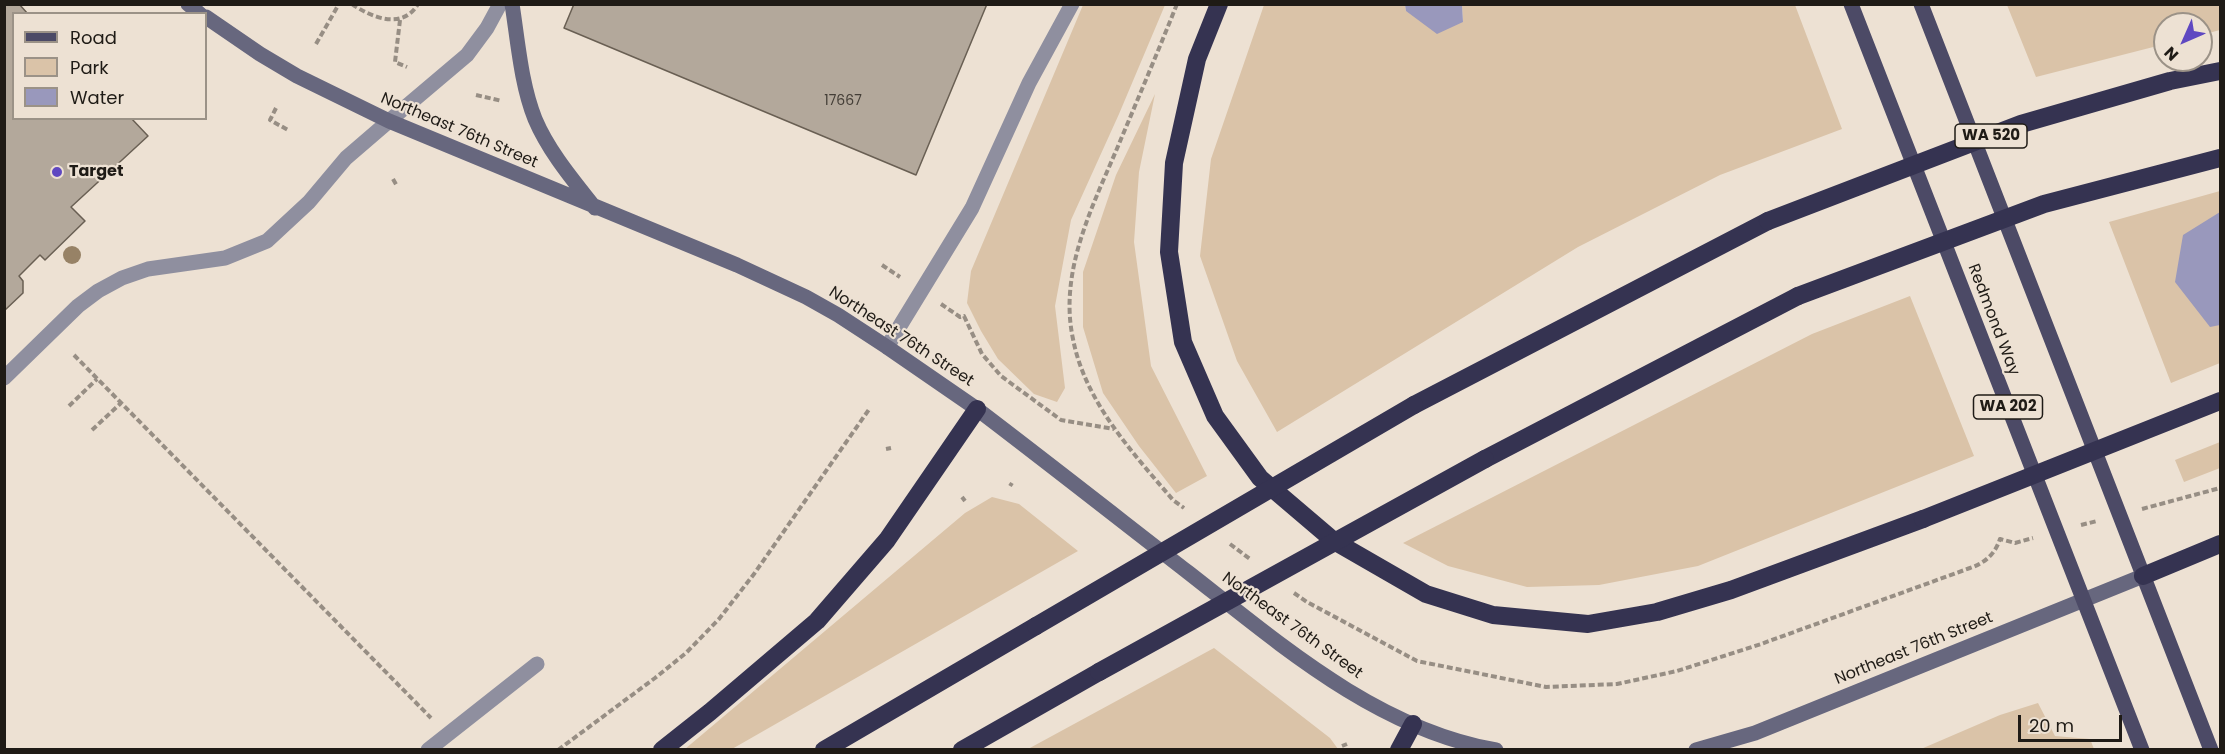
<!DOCTYPE html>
<style>
body{margin:0}
#map{position:relative;width:2225px;height:754px;overflow:hidden;background:#ede1d3;font-family:Poppins,sans-serif}
canvas{display:block}
.frame{position:absolute;inset:0;border:6px solid #1f1b16;pointer-events:none}
.legend{position:absolute;left:12px;top:12px;width:195px;height:108px;box-sizing:border-box;background:#ede1d3;border:2px solid #9b9287;margin:0;padding:8px 10px;list-style:none;font-size:18px;color:#1f1b16}
.legend li{display:flex;align-items:center;gap:12px;height:30px}
.legend b{width:30px;border:2px solid #9b9287}
.north{position:absolute;left:2153px;top:12px;width:60px;height:60px;box-sizing:border-box;background:#ede1d3;border:2px solid #9b9287;border-radius:50%;rotate:225deg;font-size:16px;font-weight:700;line-height:24px;text-align:center;color:#1f1b16}
.north::after{content:'';display:block;margin:auto;width:21px;height:27px;background:#5f48c1;clip-path:polygon(50% 0,100% 100%,50% 72%,0 100%)}
.scale{position:absolute;left:2018px;top:715px;width:104px;height:27px;box-sizing:border-box;border:3px solid #1f1b16;border-top:0;padding-left:8px;font-size:18px;line-height:21px;white-space:nowrap;color:#1f1b16;-webkit-text-stroke:4px #ede1d3;paint-order:stroke}
</style>
<div id="map">
<canvas width="2225" height="754"></canvas>
<div class="frame"></div>
<ul class="legend">
<li><b style="height:8px;background:#4c4a66"></b>Road</li>
<li><b style="height:16px;background:#dac3a8"></b>Park</li>
<li><b style="height:16px;background:#9998bc"></b>Water</li>
</ul>
<div class="north">N</div>
<div class="scale">20 m</div>
</div>
<script>
const ctx = document.querySelector('canvas').getContext('2d');
ctx.lineJoin = 'round';
function fillPath(path, color) { ctx.fillStyle = color; ctx.fill(path, 'evenodd'); }
function trace(path, color, width, dash) { ctx.strokeStyle = color; ctx.lineWidth = width; ctx.lineCap = dash ? 'butt' : 'round'; ctx.setLineDash(dash || []); ctx.stroke(path); }
function write(font, color, halo, rows, align = 'center') {
  ctx.font = font + ' Poppins,sans-serif'; ctx.lineWidth = 4.5; ctx.setLineDash([]); ctx.textBaseline = 'middle'; ctx.strokeStyle = halo; ctx.fillStyle = color; for (const [text, x, y, turn = 0] of rows) {
    ctx.save(); ctx.translate(x, y); ctx.rotate((+turn || 0) * Math.PI / 180); ctx.textAlign = isNaN(turn) ? turn : align; if (halo) ctx.strokeText(text, 0, 0); ctx.fillText(text, 0, 0); ctx.restore();
  }
}
const green = new Path2D(`
 M1083 5H1165L1119 114 1071 220 1055 306 1065 388 1057 402 1034 394 998 359 981 331 967 303 971 271Z
 M1264 5H1405L1406 11 1463 22 1462 5H1795L1842 129 1720 175 1578 247 1277 432 1237 361 1200 256 1211 159Z
 M2007 5H2220V30L2201 35V24H2165V44L2036 77Z
 M1155 94 1139 172 1134 242 1151 366 1207 476 1176 493 1139 446 1103 393 1083 327V272L1116 175Z
 M2220 191V363L2171 383 2109 222Z
 M1910 296 1974 456 1698 566 1599 585 1527 587 1448 566 1403 543 1812 334Z
 M2220 442V468L2184 482 2175 460Z
 M992 497 1019 504 1078 551 732 749H685L965 513Z
 M1214 648 1330 738 1338 749H1028Z
 M2038 703 2055 736 2090 739 2094 749H1921L2000 715Z`);
const water = new Path2D(`
 M1405 5H1462L1463 22 1437 34 1406 11Z
 M2220 212V325L2210 327 2175 282 2183 235Z`);
const building = new Path2D(`
 M4 4H19L28 14H14V118H131L148 136 71 207 85 221 45 260 40 255 19 276 23 281V293L4 311Z
 M574 4H987L916 175 564 28Z`);
const path = new Path2D(`
 M352 4C372 18 403 30 418 4
 M1177 4C1159 49 1140 94 1121 139 1095 202 1058 269 1073 339 1085 402 1133 453 1173 500L1184 508
 M400 20 395 62 407 67
 M316 44 339 4
 M476 95 502 101
 M276 108 270 120 288 130
 M393 179 397 186
 M882 265 900 277
 M941 304 960 317 964 316 982 354 1001 376 1061 420 1114 429
 M74 355 431 718
 M69 406 97 379
 M92 430 121 403
 M886 449 891 448
 M1010 486 1012 483
 M962 497 965 501
 M2142 509 2220 488
 M2081 525 2097 521
 M1230 544 1250 559
 M1294 593 1307 602 1417 661 1546 687 1617 684 1677 671 1761 644 1970 568C1985 563 1995 554 2000 539L2015 543 2033 538
 M1342 746 1347 744
 M558 750 655 678 686 653 719 619 754 574 870 408`);
const lane = new Path2D(`
 M389 121 467 55 487 28 500 4
 M887 347 972 208 1029 83 1072 4
 M428 750 537 664`);
const street = new Path2D(`
 M4 378 78 306 98 291 122 278 148 269 225 258 267 241 309 202 346 158 389 121`);
const secondary = new Path2D(`
 M188 4 200 14
 M512 4C518 42 521 84 535 119 549 152 573 180 595 208
 M206 17 260 54 297 76 389 121 737 265 806 297 838 315 887 347 977 409C1048 463 1118 518 1189 573 1281 645 1377 729 1496 750
 M1696 750 1755 733 2143 576`);
const primary = new Path2D(`
 M1851 4 2142 750
 M1921 4 2211 750`);
const highway = new Path2D(`
 M1219 4 1197 59 1174 163 1169 252 1183 342 1215 416 1260 478 1334 541 1426 594 1493 615 1588 624 1657 612 1731 590 1923 519
 M1414 405 1768 221
 M1485 459 1798 296
 M2143 576 2220 544
 M662 750 710 712 817 621 887 540 977 409
 M824 750 1036 626
 M962 750 1099 672
 M1399 750 1413 724`);
const highwayBridge = new Path2D(`
 M1768 221 2021 124 2170 81 2220 71
 M1798 296 2044 204 2220 158
 M1923 519 2220 401
 M1036 626 1414 405
 M1099 672 1485 459`);
const trees = [
 [72,255]
];
const markers = [
 [57,172,6,"#5f48c1"]
];
const numberNames = [
 ["17667",843,101]
];
const shields = [
 [1991,136,72],
 [2008,407,69]
];
const shieldNames = [
 ["WA 520",1991,136],
 ["WA 202",2008,407]
];
const streetNames = [
 ["Northeast 76th Street",459,131,23],
 ["Redmond Way",1993,320,69],
 ["Northeast 76th Street",901,337,33],
 ["Northeast 76th Street",1292,626,36],
 ["Northeast 76th Street",1914,649,-22]
];
const poiNames = [
 ["Target",69,172]
];
fillPath(green, '#dac3a8');
fillPath(water, '#9998bc');
fillPath(building, '#b3a89b');
trace(building, '#695f53', 1.5);
trace(path, '#978e84', 4, [6, 3]);
trace(lane, '#8f8f9f', 15);
trace(street, '#8f8f9f', 15);
trace(secondary, '#67677e', 15);
trace(primary, '#4c4a66', 15);
trace(highway, '#353351', 18);
trace(highwayBridge, '#353351', 18);
ctx.fillStyle = '#978266';
for (const [x, y] of trees) { ctx.beginPath(); ctx.arc(x, y, 9, 0, 2 * Math.PI); ctx.fill(); }
for (const [x, y, r, color] of markers) { const dot = new Path2D(); dot.arc(x, y, r, 0, 2 * Math.PI); ctx.fillStyle = color; ctx.fill(dot); trace(dot, '#ede1d3', 2); }
write('14px', '#443e37', null, numberNames);
for (const [x, y, w] of shields) { const box = new Path2D(); box.roundRect(x - w / 2, y - 12, w, 24, 4.5); ctx.fillStyle = '#ede1d3'; ctx.fill(box); trace(box, '#1f1b16', 1.5); }
write('bold 15px', '#1f1b16', null, shieldNames);
write('16px', '#1f1b16', '#ede1d3', streetNames);
write('bold 16px', '#1f1b16', '#ede1d3', poiNames, 'left');
</script>
